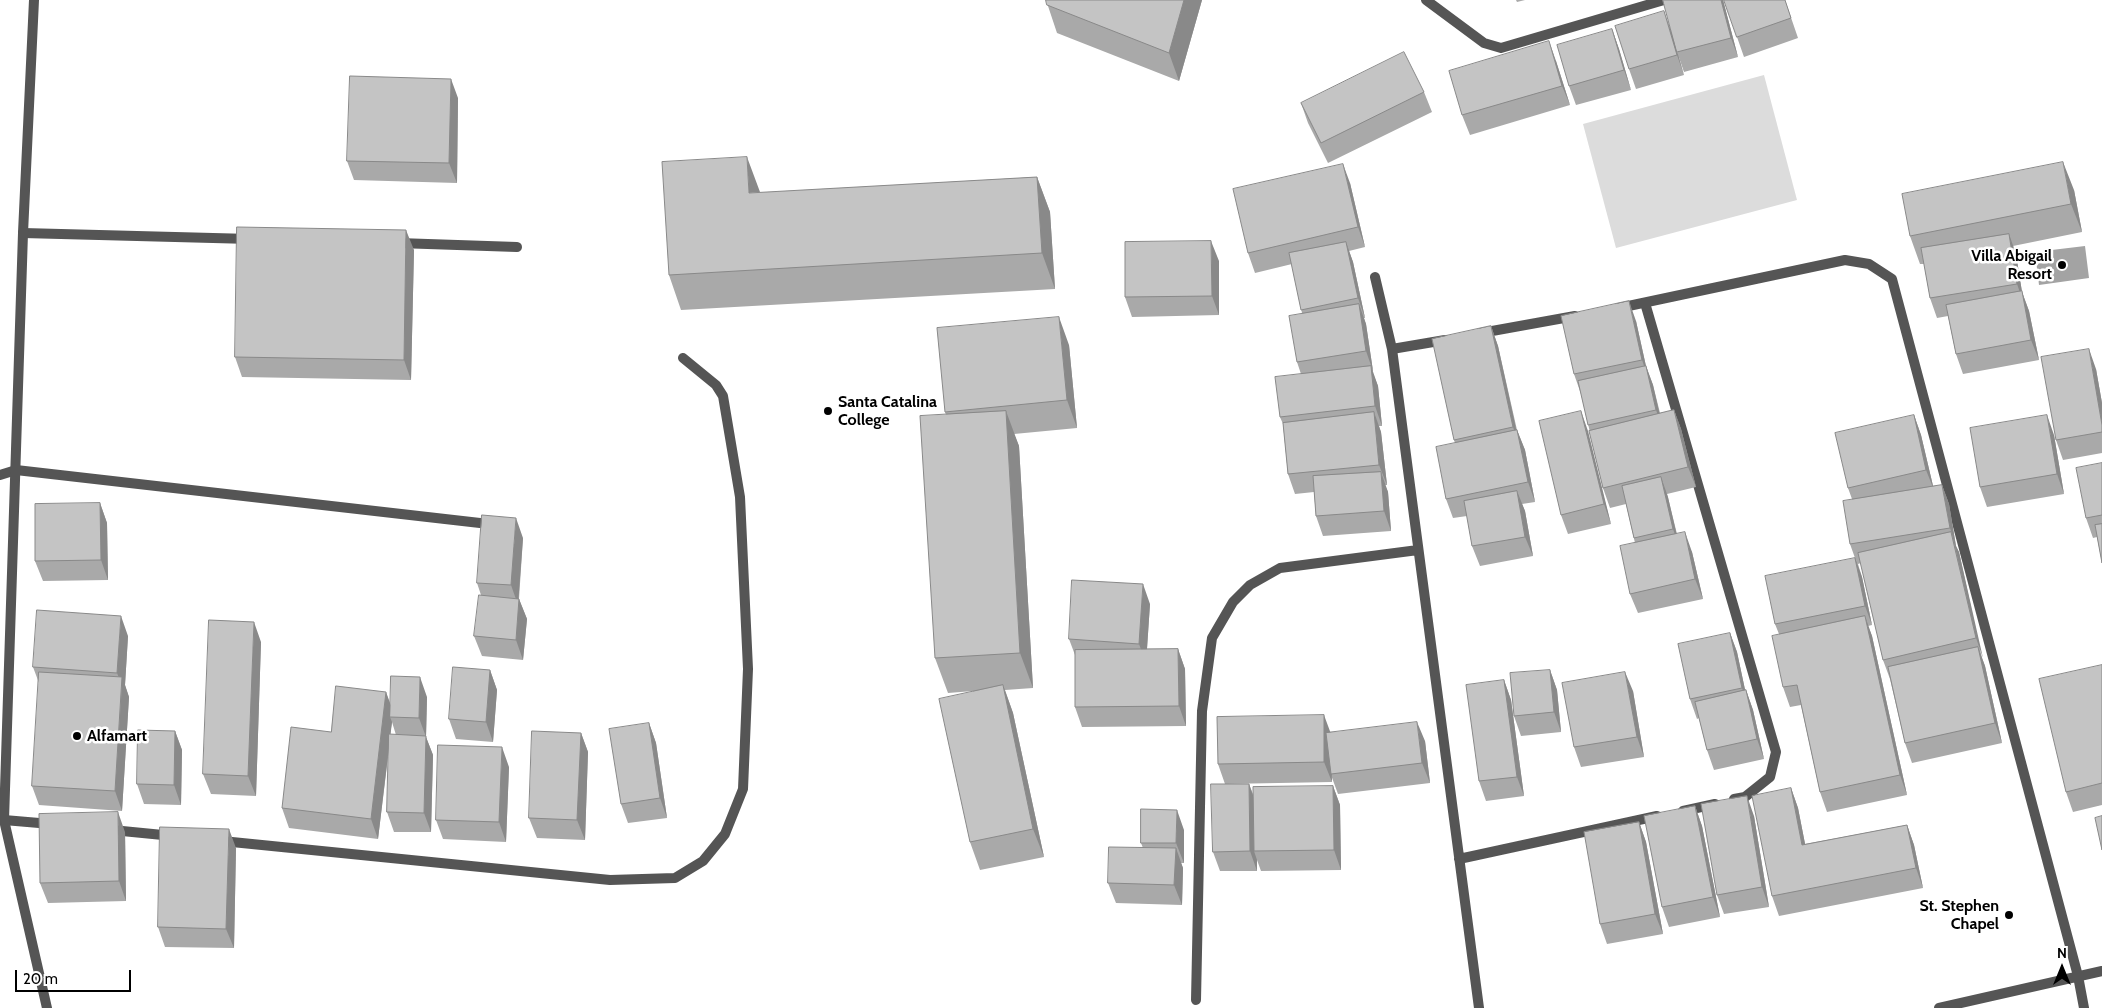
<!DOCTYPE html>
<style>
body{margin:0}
#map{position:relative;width:2102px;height:1008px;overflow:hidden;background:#fff;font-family:Cabin,sans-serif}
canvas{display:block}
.north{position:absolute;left:2037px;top:943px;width:50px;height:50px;-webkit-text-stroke:4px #fff;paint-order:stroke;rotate:0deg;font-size:14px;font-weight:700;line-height:20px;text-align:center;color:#000}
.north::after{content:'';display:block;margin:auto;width:18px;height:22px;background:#000;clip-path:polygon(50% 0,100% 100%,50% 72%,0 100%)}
.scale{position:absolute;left:15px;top:970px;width:116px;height:22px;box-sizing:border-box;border:2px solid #000;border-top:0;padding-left:6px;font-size:15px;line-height:18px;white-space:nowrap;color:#000;-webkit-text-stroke:4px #fff;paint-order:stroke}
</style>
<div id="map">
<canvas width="2102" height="1008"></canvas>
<div class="north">N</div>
<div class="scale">20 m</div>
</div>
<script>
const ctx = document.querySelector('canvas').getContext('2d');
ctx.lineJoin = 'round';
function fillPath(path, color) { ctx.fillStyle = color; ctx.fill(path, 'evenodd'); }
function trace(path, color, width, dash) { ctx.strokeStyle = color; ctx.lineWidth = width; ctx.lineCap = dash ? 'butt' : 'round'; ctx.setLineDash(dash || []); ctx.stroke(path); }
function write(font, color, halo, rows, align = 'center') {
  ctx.font = font + ' Cabin,sans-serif'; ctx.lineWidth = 5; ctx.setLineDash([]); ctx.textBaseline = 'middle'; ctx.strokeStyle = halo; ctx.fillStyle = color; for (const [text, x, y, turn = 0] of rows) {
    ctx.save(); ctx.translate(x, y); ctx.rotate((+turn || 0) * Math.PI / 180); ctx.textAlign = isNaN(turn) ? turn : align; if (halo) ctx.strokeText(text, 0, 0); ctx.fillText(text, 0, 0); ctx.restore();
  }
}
const green = new Path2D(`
 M1764 75 1797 200 1616 248 1583 124Z`);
const water = new Path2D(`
 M2085 246 2089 278 2039 285 2035 252Z`);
const minor = new Path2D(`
 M1426 0 1484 43 1501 48 1664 0
 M23 233 251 239
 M398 243 517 247
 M1375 277 1392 349 1479 1008
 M1645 303 1776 752 1770 777 1745 797 1734 799
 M1619 308 1845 260 1869 264 1892 279 2078 976 2084 1008
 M1481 333 1575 316
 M1392 349 1445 340
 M0 475 16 470 480 523
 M1683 811 1715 804
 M4 820 51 824
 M112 830 173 836
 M222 841 610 880 675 878 703 861 725 834 743 789 748 669 740 497 723 396 716 385 683 358
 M1459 859 1657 816
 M1196 1000 1202 711 1212 638 1233 602 1250 585 1280 568 1418 550
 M1939 1008 2102 971`);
const tertiary = new Path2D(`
 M34 0 23 233 4 820 47 1008`);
const wall = new Path2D(`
 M1046 0H1202L1179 81 1057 33Z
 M1516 0H1525L1517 2Z
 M1663 0H1723L1738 57 1684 72 1677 52Z
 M1724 0H1785L1798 38 1744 57Z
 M1612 29 1619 49 1631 90 1576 105 1569 86Z
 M1671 31 1684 75 1636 89 1629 69Z
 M1556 61 1570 105 1470 135 1462 115Z
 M1424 92 1432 112 1328 163 1308 123 1301 103Z
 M458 98 457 183 354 180 347 161Z
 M1037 177 1050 212 1055 289 681 310 669 275 760 193Z
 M1350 183 1365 247 1349 251 1353 262 1365 318H1364L1366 324 1373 371H1372L1378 386 1382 426H1379L1381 432 1387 485H1385L1388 492 1391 531 1323 536 1316 516 1314 492 1295 494 1288 474 1283 424 1280 417 1301 374 1297 362 1302 313 1292 264 1255 273 1248 253Z
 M2074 190 2082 232 2013 246 2016 254 2022 292 2029 311 2039 360 1963 374 1956 354 1948 316 1937 318 1930 298 1924 264H1920L1910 236Z
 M414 250 411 380 242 377 235 357Z
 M1219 261V315L1132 317 1125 297Z
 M1636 321 1646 366 1653 385 1660 413 1674 410 1681 429 1696 487 1667 494 1677 534 1692 552 1703 599 1638 613 1630 594 1635 543 1626 504 1610 508 1603 488 1581 394 1574 374Z
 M1491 326 1498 346 1517 430 1525 450 1535 502 1522 504 1525 511 1533 556 1480 566 1472 546 1467 516 1453 518 1446 499 1455 443 1454 440Z
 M1069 345 1077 428 1014 434 1019 446 1033 688 1005 690 1013 713 1044 857 980 870 970 842 973 691 948 693 935 658 946 415 945 412Z
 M2096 369 2102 403V453L2063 460 2056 440Z
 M1581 411 1611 524 1568 534 1561 515Z
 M1914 415 1921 435 1933 486 1942 485 1949 504 1956 546 1959 552 1982 658 1985 666 2002 743 1912 763 1905 743 1890 679 1883 660 1861 563 1858 564 1862 577 1872 625 1868 626 1872 636 1907 795 1827 812 1820 792 1801 705 1790 707 1783 687 1779 634 1775 624 1855 558 1850 544 1852 499 1848 488Z
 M2054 435 2064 494 1987 507 1980 487Z
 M2102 463V563L2097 537 2093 538 2086 518Z
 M100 503 107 523 108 580 43 581 35 561Z
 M523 538 519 599 527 619 523 660 482 656 474 636 481 595 477 583Z
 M1150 604 1147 649H1178L1185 669 1186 726 1082 727 1075 707V655L1069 639Z
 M1730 633 1737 652 1745 690H1746L1753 710 1764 759 1714 770 1707 750 1699 718 1697 719 1690 699Z
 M128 636 125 685 129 697 122 811 39 805 32 786 39 683 33 667Z
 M261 642 256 796 211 794 203 774Z
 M2102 665V805L2073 812 2066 792Z
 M490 670 497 690 493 742 456 739 449 719Z
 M1550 670 1557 690 1561 732 1521 736 1514 716Z
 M1504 680 1511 700 1524 796 1486 801 1479 781Z
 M1633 691 1644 757 1581 767 1574 747Z
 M386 692 390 705 427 697 426 737 433 755 431 832H394L387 812 389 749 378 839 289 828 282 808ZM392 722 396 735H390Z
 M649 723 656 743 667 818 628 823 621 804Z
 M175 731 182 750 181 805 144 804 137 784Z
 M1330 732 1425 741 1430 783 1338 794 1331 775 1332 782 1225 784 1218 764Z
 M581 733 588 752 585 840 537 838 529 818Z
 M509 767 506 842 443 839 436 820Z
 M1249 784 1253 794 1333 786 1340 805 1341 870 1261 871 1257 860V871H1220L1213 852Z
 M1791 788 1798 808 1805 844 1907 825 1914 845 1923 888 1779 916 1772 896Z
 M1695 806 1702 826 1720 917 1669 927 1662 907Z
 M1754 816 1769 907 1724 914 1717 895Z
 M1639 822 1646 842 1663 934 1607 944 1600 924Z
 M1184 830V863H1181L1183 868 1182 905 1116 903 1108 883 1143 848 1141 843Z
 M125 832 126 901 48 903 40 883Z
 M236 848 234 948 165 947 158 927Z`);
const shadedWall = new Path2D(`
 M1184 0H1202L1179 81 1169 53Z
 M1721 0H1723L1738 57 1731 38Z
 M1664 11 1671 31 1684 75 1677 55Z
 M1612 29 1619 49 1631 90 1624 70Z
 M1549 41 1556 61 1570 105 1562 86Z
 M451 79 458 98 457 183 449 163Z
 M747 157 760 192 749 193Z
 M2063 162 2074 190 2082 232 2071 204Z
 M1343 164 1350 183 1365 247 1358 227Z
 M1037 177 1050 212 1055 289 1042 253Z
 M406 230 414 250 411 380 404 360Z
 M2009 234 2016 254 2022 292 2029 311 2039 360 2031 340 2024 304 2017 284Z
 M1211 241 1219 261V315L1212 296Z
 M1346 242 1353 262 1365 318 1358 298Z
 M1629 301 1636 321 1649 380 1642 360Z
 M1359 304 1366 324 1373 371 1366 351Z
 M1059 317 1069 345 1077 428 1067 400Z
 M1491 326 1498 346 1520 447 1513 427Z
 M2089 349 2096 369 2102 403V425Z
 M1371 366 1378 386 1382 426 1375 406Z
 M1646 366 1653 385 1663 429 1656 410Z
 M1674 410 1681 429 1696 487 1688 467Z
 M1006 411 1019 446 1033 688 1020 653Z
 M1581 411 1588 431 1611 524 1604 504Z
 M1374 412 1381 432 1387 485 1379 465Z
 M1914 415 1921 435 1934 490 1926 470Z
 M2047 415 2054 435 2064 494 2057 474Z
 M1517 430 1525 450 1535 502 1528 482Z
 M1381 472 1388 492 1391 531 1384 511Z
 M1661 477 1668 497 1680 549 1673 529Z
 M1942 485 1949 504 1956 546 1959 552 1983 658 1976 638 1952 534 1950 528Z
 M1517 491 1525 511 1533 556 1525 537Z
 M100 503 107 523 108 580 101 560Z
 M516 518 523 538 518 605 511 585Z
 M1685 532 1692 552 1703 599 1695 579Z
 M1855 558 1862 577 1872 625 1865 606Z
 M1143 584 1150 604 1146 663 1139 644Z
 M519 599 527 619 523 660 516 640Z
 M121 616 128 636 125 685 129 697 122 811 115 791 122 685 117 673Z
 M1865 616 1872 636 1907 795 1900 775Z
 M254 622 261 642 256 796 248 776Z
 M1730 633 1737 652 1749 708 1742 688Z
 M1978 647 1985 666 2002 743 1995 723Z
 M1178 649 1185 669 1186 726 1179 706Z
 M490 670 497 690 493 742 486 722Z
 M1550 670 1557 690 1561 732 1554 712Z
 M1625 672 1633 691 1644 757 1637 737Z
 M420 677 427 697 426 737 433 755 431 832 424 813 426 737 419 718Z
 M1504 680 1511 700 1524 796 1517 777Z
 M1003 685 1013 713 1044 857 1033 829Z
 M1746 690 1753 710 1764 759 1757 739Z
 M386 692 393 711 390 717 392 722 378 839 371 819Z
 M1324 715 1331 734 1332 782 1324 762Z
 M1417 722 1425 741 1430 783 1422 763Z
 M649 723 656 743 667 818 660 798Z
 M175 731 182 750 181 805 174 785Z
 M581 733 588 752 585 840 577 820Z
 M502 747 509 767 506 842 499 822Z
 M1249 784 1256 804 1254 851 1257 860V871L1250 851Z
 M1333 786 1340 805 1341 870 1334 850Z
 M1791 788 1798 808 1809 864 1802 845Z
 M1747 796 1754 816 1769 907 1762 887Z
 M1695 806 1702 826 1720 917 1713 897Z
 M1177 810 1184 830V863L1176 843Z
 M118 812 125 832 126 901 119 881Z
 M1639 822 1646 842 1663 934 1655 914Z
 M1907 825 1914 845 1923 888 1916 868Z
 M229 829 236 848 234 948 226 929Z
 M1176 848 1183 868 1182 905 1174 885Z`);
const building = new Path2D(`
 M1046 0H1184L1169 53 1047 5Z
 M1663 0H1721L1731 38 1677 52Z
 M1724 0H1785L1791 18 1737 37Z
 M1664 11 1677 55 1629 69 1615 26Z
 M1612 29 1624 70 1569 86 1557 45Z
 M1549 41 1562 86 1462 115 1449 71Z
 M1404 52 1424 92 1321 143 1301 103Z
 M350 76 451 79 449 163 347 161Z
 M747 157 749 193 1037 177 1042 253 669 275 662 162Z
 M2063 162 2071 204 1910 236 1902 194Z
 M1343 164 1358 227 1248 253 1233 189Z
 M237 227 406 230 404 360 235 357Z
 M2009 234 2017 284 1930 298 1921 248Z
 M1211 241 1212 296 1125 297V242Z
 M1346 242 1358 298 1301 310 1289 253Z
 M2022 291 2031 340 1956 354 1946 305Z
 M1629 301 1642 360 1574 374 1561 316Z
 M1359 304 1366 351 1297 362 1289 316Z
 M1059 317 1067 400 945 412 937 328Z
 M1491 326 1513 427 1454 440 1432 339Z
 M2089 349 2102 425V432L2056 440 2041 357Z
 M1371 366 1375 406 1280 417 1275 377Z
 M1646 366 1656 410 1588 425 1578 381Z
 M1674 410 1688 467 1603 488 1589 431Z
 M1006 411 1020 653 935 658 920 416Z
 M1581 411 1604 504 1561 515 1539 421Z
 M1374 412 1379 465 1288 474 1283 423Z
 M1914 415 1926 470 1848 488 1835 433Z
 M2047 415 2057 474 1980 487 1970 428Z
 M1517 430 1528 482 1446 499 1436 447Z
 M2102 463V515L2086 518 2076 468Z
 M1381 472 1384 511 1316 516 1313 476Z
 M1661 477 1673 529 1634 538 1622 486Z
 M1942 485 1950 528 1850 544 1843 501Z
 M1517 491 1525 537 1472 546 1464 501Z
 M100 503 101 560 35 561V504Z
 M482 515 516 518 511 585 477 583Z
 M2102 524V563L2095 525Z
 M1685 532 1695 579 1630 594 1620 546Z
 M1951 532 1976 638 1883 660 1858 553Z
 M1855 558 1865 606 1775 624 1765 576Z
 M1072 580 1143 584 1139 644 1069 639Z
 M479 595 519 599 516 640 474 636Z
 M37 610 121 616 117 673 33 667Z
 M1865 616 1900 775 1820 792 1797 685 1783 687 1772 636Z
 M209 620 254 622 248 776 203 774Z
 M1730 633 1742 688 1690 699 1678 644Z
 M1978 647 1995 723 1905 743 1888 667Z
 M1178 649 1179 706 1075 707V650Z
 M2102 665V783L2066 792 2039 679Z
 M453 667 490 670 486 722 449 719Z
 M1550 670 1554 712 1514 716 1510 673Z
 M39 672 122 677 115 791 32 786Z
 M1625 672 1637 737 1574 747 1562 683Z
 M391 676 420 677 419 718 390 717Z
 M1504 680 1517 777 1479 781 1466 685Z
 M1003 685 1033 829 970 842 939 699Z
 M336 686 386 692 371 819 282 808 291 727 331 732Z
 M1746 690 1757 739 1707 750 1695 702Z
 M1324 715V762L1218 764 1217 717Z
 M1417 722 1422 763 1331 774 1326 733Z
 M649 723 660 798 621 804 609 729Z
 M138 730 175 731 174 785 137 784Z
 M532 731 581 733 577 820 529 818Z
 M389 734 426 736 424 813 387 812Z
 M438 745 502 747 499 822 436 820Z
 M1211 784H1249L1250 851 1213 852Z
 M1333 786 1334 850 1254 851 1253 787Z
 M1791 788 1802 845 1907 825 1916 868 1772 896 1752 796Z
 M1747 796 1762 887 1717 895 1701 804Z
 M1695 806 1713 897 1662 907 1644 816Z
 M1141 809 1177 810 1176 843H1141Z
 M118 812 119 881 40 883 39 814Z
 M2102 816V850L2095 818Z
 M1639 822 1655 914 1600 924 1584 832Z
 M160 827 229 829 226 929 158 927Z
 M1109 847 1176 848 1174 885 1108 883Z`);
const markers = [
 [2062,265,5,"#000"],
 [828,411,5,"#000"],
 [77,736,5,"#000"],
 [2009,915,5,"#000"]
];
const poiNames = [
 ["Villa Abigail",2052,256],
 ["Resort",2052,274],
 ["Santa Catalina",838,402,"left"],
 ["College",838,420,"left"],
 ["Alfamart",87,736,"left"],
 ["St. Stephen",1999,906],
 ["Chapel",1999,924]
];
fillPath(green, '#dcdcdc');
fillPath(water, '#a3a3a3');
trace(minor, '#555', 10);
trace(tertiary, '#555', 10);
fillPath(wall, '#a9a9a9');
fillPath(shadedWall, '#898989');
fillPath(building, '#c4c4c4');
trace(building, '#898989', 1);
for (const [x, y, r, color] of markers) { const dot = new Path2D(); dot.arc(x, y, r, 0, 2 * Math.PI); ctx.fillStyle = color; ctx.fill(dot); trace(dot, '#fff', 2); }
write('bold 16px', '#000', '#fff', poiNames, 'right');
</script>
